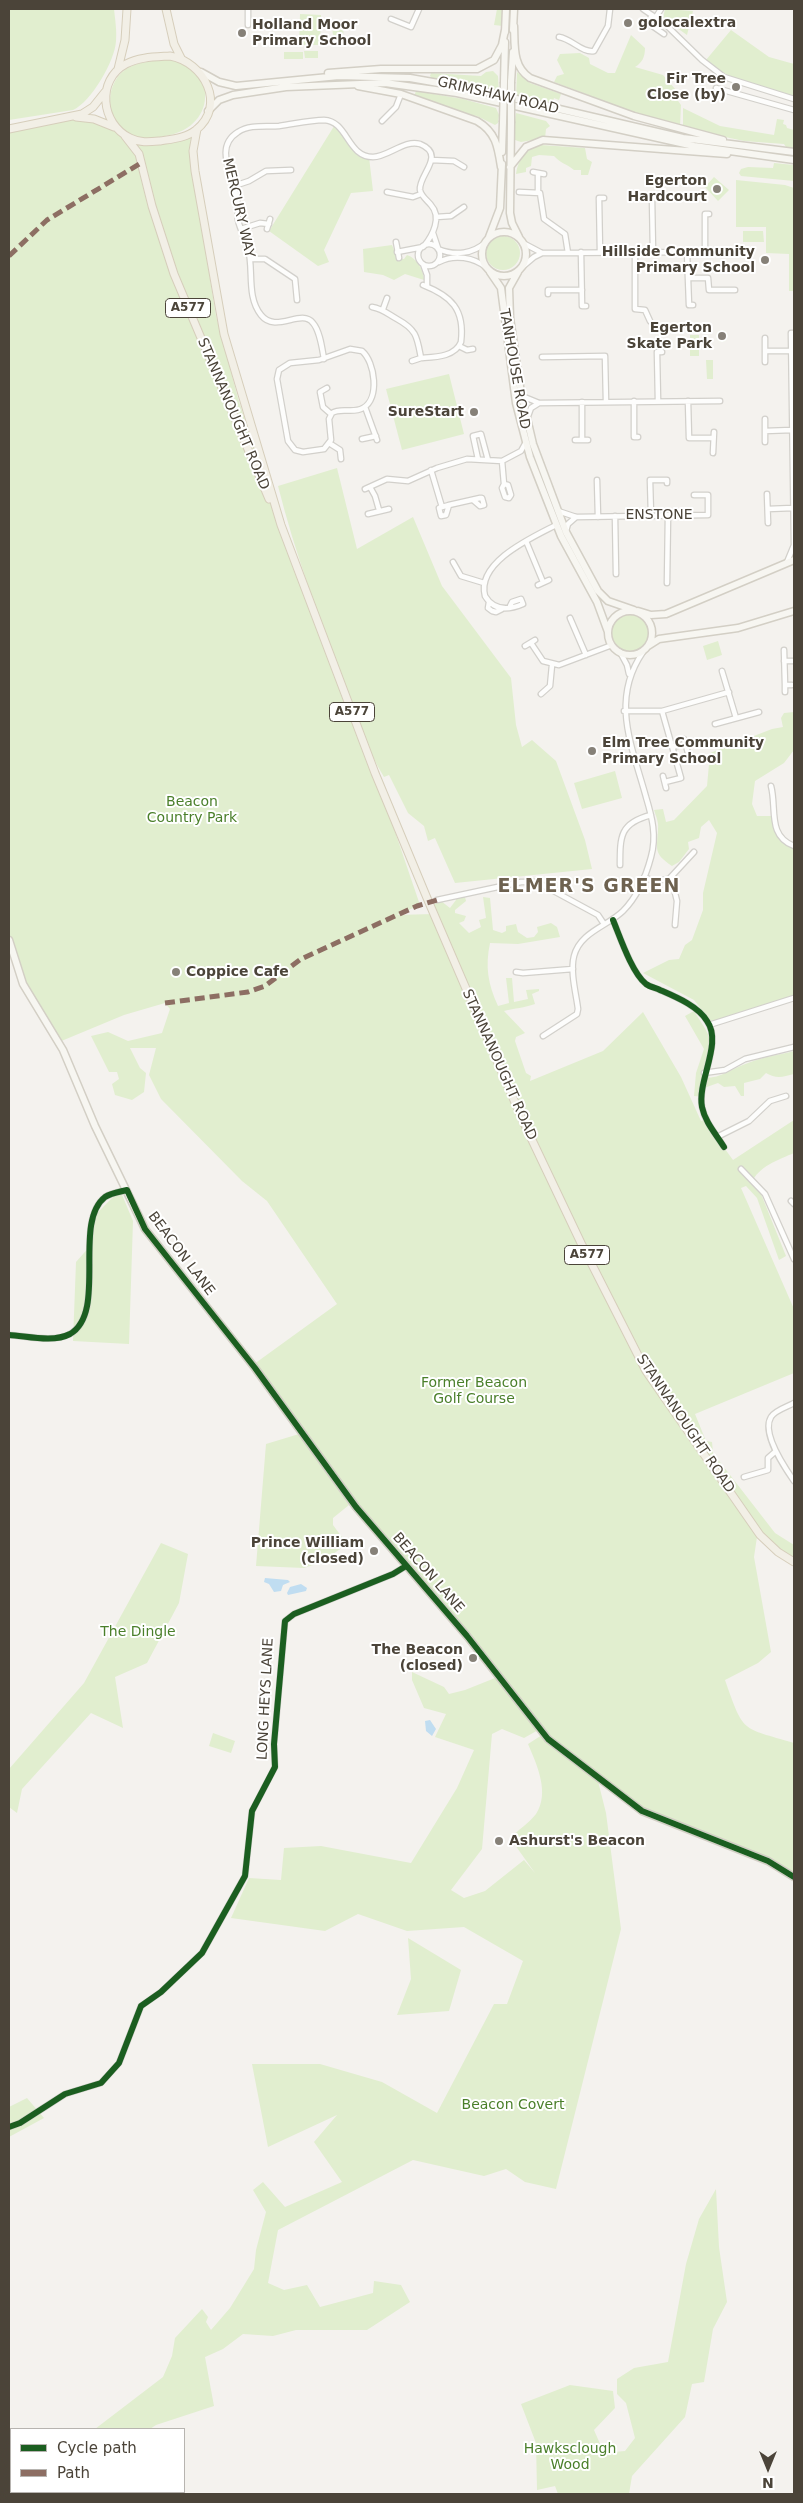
<!DOCTYPE html>
<style>
body{margin:0}
#map{position:relative;width:803px;height:2503px;overflow:hidden;background:#f4f2ee;font-family:"DejaVu Sans",sans-serif}
canvas{display:block}
.frame{position:absolute;inset:0;border:10px solid #4b4439;pointer-events:none}
.legend{position:absolute;left:10px;top:2428px;width:175px;height:65px;box-sizing:border-box;background:#fff;border:1px solid #b7b4b0;margin:0;padding:6px 9px;list-style:none;font-size:15px;color:#4b4439}
.legend li{display:flex;align-items:center;gap:10px;height:25px}
.legend b{width:25px;border:1px solid #b7b4b0}
.north{position:absolute;left:743px;top:2443px;width:50px;height:50px;-webkit-text-stroke:4px #fff;paint-order:stroke;rotate:180deg;font-size:14px;font-weight:700;line-height:20px;text-align:center;color:#4b4439}
.north::after{content:'';display:block;margin:auto;width:18px;height:22px;background:#4b4439;clip-path:polygon(50% 0,100% 100%,50% 72%,0 100%)}
</style>
<div id="map">
<canvas width="803" height="2503"></canvas>
<div class="frame"></div>
<ul class="legend">
<li><b style="height:6px;background:#1b5e20"></b>Cycle path</li>
<li><b style="height:6px;background:#8d6e63"></b>Path</li>
</ul>
<div class="north">N</div>
</div>
<script>
const ctx = document.querySelector('canvas').getContext('2d');
ctx.lineJoin = 'round';
function fillPath(path, color) { ctx.fillStyle = color; ctx.fill(path, 'evenodd'); }
function trace(path, color, width, dash) { ctx.strokeStyle = color; ctx.lineWidth = width; ctx.lineCap = dash ? 'butt' : 'round'; ctx.setLineDash(dash || []); ctx.stroke(path); }
function write(font, color, halo, rows, align = 'center') {
  ctx.font = font + ' "DejaVu Sans",sans-serif'; ctx.lineWidth = 4; ctx.setLineDash([]); ctx.textBaseline = 'middle'; ctx.strokeStyle = halo; ctx.fillStyle = color; for (const [text, x, y, turn = 0] of rows) {
    ctx.save(); ctx.translate(x, y); ctx.rotate((+turn || 0) * Math.PI / 180); ctx.textAlign = isNaN(turn) ? turn : align; if (halo) ctx.strokeText(text, 0, 0); ctx.fillText(text, 0, 0); ctx.restore();
  }
}
const green = new Path2D(`
 M9 9H114C115 19 117 30 116 41 115 61 91 102 73 110L9 120Z
 M497 9H504L503 26 494 25Z
 M665 9 693 11 687 35 663 18Z
 M300 14 321 15 320 45H299Z
 M332.5 32a5.5 5.5 0 1 1 11 0a5.5 5.5 0 1 1-11 0Z
 M731 30 769 57 794 64V97C764 88 730 82 706 60Z
 M631 35 645 48C645 57 642 63 635 67L663 75 676 90 674 95 681 105 680 127 652 119 554 82 557 76 564 74 557 60 560 54 580 53 589 58 590 64 608 73H615Z
 M304 51H318V58H305Z
 M284 52H303V59H284Z
 M166 59C215 60 222 127 165 136 157 138 148 140 139 138 107 131 100 87 126 69 137 62 153 61 166 59Z
 M493 71 498 76 499 92 432 79 430 76 431 73 481 76 486 72Z
 M517 72 530 83 561 94 559 100 554 98 552 105 516 97Z
 M416 91 463 99 496 108 499 115 498 123 495 125 477 116 462 114 414 96Z
 M683 108 720 126 774 135 777 119 784 120 783 124 786 125 787 128 794 130V150H788L784 144 744 141 683 128Z
 M516 113 546 121 550 126 546 129 545 138 521 142 515 140 513 133Z
 M72 117 89 118 116 129 134 146 139 154 152 206 174 274 249 456 281 525 375 773 420 905 397 915 434 914 509 1089 513 1088 434 911V904L441 901 450 908 456 900 454 894 464 893 466 901 455 910V913L466 916 464 921 459 923 469 933 481 927 479 920 486 918 483 897 490 898 493 930 502 933 506 931V926L516 924 518 932 527 938 534 937 538 932 537 927 551 923 557 927 560 937 518 944 490 943C485 967 488 984 498 1006L509 1003 506 978H512L514 1002 528 999 526 990 539 989V991L532 994 535 1004C524 1008 515 1008 504 1011L525 1033 516 1037 515 1041 526 1073 531 1076 530 1081 603 1051 643 1012 681 1077 701 1121 704 1120 733 1160 794 1120V1153C780 1159 757 1167 752 1183L761 1194 786 1256 779 1260 757 1198 746 1186 741 1188 794 1309V1373L695 1414 706 1441 712 1442 713 1453 775 1533 794 1545V1561L777 1551 758 1531 650 1377 681 1429 757 1537 754 1557 771 1652 758 1663 725 1680C744 1734 741 1727 794 1743V1877L768 1861 642 1811 597 1777 606 1813 621 1929 556 2189 525 2182 506 2169 484 2176 413 2160 278 2230 268 2283 284 2290 307 2285 320 2307 373 2293 374 2281 401 2285 410 2302 367 2330H296L273 2336 243 2334 223 2349 205 2357 214 2406 156 2425 150 2429H95L163 2377 172 2356 175 2338 202 2309 208 2317 206 2322 211 2330 230 2308 254 2269 256 2250 266 2212 253 2190 263 2182 285 2207 342 2182 314 2142 337 2115 268 2147 252 2064H320L382 2082 437 2113 494 2004H507L523 1961 464 1927 407 1931 358 1914 325 1931 231 1918 249 1878 281 1880 284 1848 321 1846 411 1863 457 1788 474 1750 435 1737 446 1714 424 1708 412 1680V1672L444 1687 449 1694 465 1690 495 1678 538 1725 433 1593 308 1445 250 1367 337 1304 267 1201 242 1181 161 1099 149 1075 156 1048H130L140 1068 146 1073 144 1092 132 1100 115 1095 112 1084 119 1079 117 1072H109L91 1036 108 1032 128 1041 162 1033 170 1009 165 1003 124 1015 59 1042 34 1005 23 984 9 940V129ZM502 1729 524 1738 540 1729 547 1738 542 1735 528 1744C537 1765 550 1793 536 1814 529 1823 518 1830 510 1838L535 1873 524 1860 485 1891 464 1898 451 1890 482 1849 492 1734Z
 M336 123 352 146 369 157 373 191 351 193 324 250 329 262 318 266 269 231Z
 M191 136 190 154 216 316 238 398 263 476 175 268 137 145C155 148 175 142 191 136Z
 M541 145 585 148 587 159 592 162 588 175H581V170H574C567 164 560 163 554 156L539 155 532 157 531 166 526 168V172L516 174C518 159 526 149 541 145Z
 M774 163 794 165V181L741 176 739 173 741 169 748 167 773 168Z
 M714 177 729 190 718 201 705 187Z
 M736 180 785 185 794 188V291H789V254L766 253V227H736Z
 M743 231H763L764 242H743Z
 M486 253a17 17 0 1 1 34 0a17 17 0 1 1-34 0Z
 M392 245 398 259H404L407 255C417 258 424 271 424 280L405 274 394 280 383 275 364 272 363 249Z
 M716 336a6 6 0 1 1 12 0a6 6 0 1 1-12 0Z
 M690 335H699V356H690Z
 M706 360H713V379H707Z
 M449 374 464 434 402 450 386 389Z
 M337 468 357 549 413 517 442 586 511 678 516 725 522 747 532 740 556 761 585 840 592 869 455 883 435 838 428 841 424 826 408 813 389 775 384 777C366 748 356 714 344 682 319 618 295 553 278 486Z
 M611 633a19 19 0 1 1 38 0a19 19 0 1 1-38 0Z
 M718 641 722 655 707 660 703 646Z
 M794 712V750L784 763 755 781 752 804 757 816H772L774 831 794 850V1000L712 1023 694 1000 643 973 669 960 679 959 685 945 692 940 703 910V893L717 833 709 820 701 827 699 838 688 842 689 849 679 862 672 866C653 853 657 850 658 829 659 823 656 816 654 810L663 809 666 822 674 820 707 786 710 753 772 729 783 727 781 718 784 713Z
 M615 771 622 798 582 809 574 783Z
 M694 1011 706 1030 710 1039 715 1043 707 1069 703 1073V1078C720 1079 733 1068 748 1063 762 1057 779 1055 794 1051V1074C783 1077 776 1079 766 1073L760 1079 744 1083V1096H741L735 1086 724 1087 718 1083 704 1088V1097L694 1096 696 1073 704 1049 685 1016Z
 M120 1190 133 1221 129 1344 73 1341 76 1262 91 1245 94 1216Z
 M299 1434 349 1505 333 1518V1525L347 1544 322 1562 304 1568 256 1566 266 1444Z
 M161 1543 188 1554 179 1603 147 1663 115 1677 123 1728 91 1713 22 1789 17 1813 9 1807V1769L84 1683Z
 M213 1733 235 1741 231 1753 209 1746Z
 M408 1938 461 1970 449 2011 397 2015 411 1979Z
 M27 2098 44 2118 9 2137V2107Z
 M716 2189 719 2247 727 2302 713 2329 704 2382 692 2384 685 2417 632 2476 629 2494H558L555 2486 537 2490 536 2443 521 2404 570 2385 613 2391 615 2408 594 2430 604 2453 625 2451 635 2438 626 2403 617 2394V2379L634 2368 668 2362 686 2264 699 2219Z
 M31 2492H75L76 2494H31Z`);
const water = new Path2D(`
 M265 1578 288 1580 290 1582 283 1585 281 1591 274 1592 269 1584 264 1582Z
 M301 1584 307 1588 306 1591 288 1595 287 1593 290 1587Z
 M430 1720 436 1729 432 1736 426 1731 425 1721Z`);
const street = new Path2D(`
 M248 9V25
 M643 9 665 24 702 60 724 77 794 99
 M652 15 648 23 664 34
 M656 17 661 9
 M391 19 411 27 419 9
 M559 37C572 39 582 53 594 51L608 26 610 9
 M716 88 794 110
 M382 121 396 107 401 94
 M431 160 454 161 464 167
 M533 172 544 174
 M538 174V191
 M234 186 249 181 266 171 291 170
 M387 192 413 197 421 194
 M519 192 540 193 544 219 565 234 568 253
 M436 217 451 216 464 207
 M241 229 260 223 269 224
 M267 229 270 219
 M433 233 438 248
 M396 242 399 258
 M523 243 542 253 705 252V214H709
 M418 255a11 11 0 1 1 22 0a11 11 0 1 1-22 0Z
 M438 249C455 256 473 254 486 242
 M397 252 423 247
 M581 252 582 306H586
 M600 252 599 198H604
 M635 252V309L645 310 650 321
 M653 252 652 198H657
 M687 252 689 305H693
 M250 259H265L295 279 297 300
 M439 262C454 254 474 257 487 268
 M423 264 427 275V286
 M521 268 534 257 542 253
 M688 278H708L709 290H735
 M548 294V290H582
 M372 307C383 309 388 314 397 319 417 330 417 337 421 358 435 357 455 357 461 342 465 309 451 296 423 285
 M383 309 387 298
 M765 338V362
 M459 346 467 350 473 349
 M350 349 362 351C375 362 380 399 363 408 353 414 341 407 332 413L329 419 331 440 324 449 303 452 295 450 288 441 277 379 279 370 290 363 319 360Z
 M765 351H792
 M542 357 605 356 606 402
 M324 359C322 348 320 331 313 323 301 308 276 334 261 315 246 296 254 270 248 248 246 239 240 230 238 220 237 211 239 202 236 194 232 173 214 147 238 132 250 124 266 127 279 126 294 124 310 120 324 120 348 121 347 157 373 157 388 157 405 139 420 144 447 155 418 175 420 190 421 196 427 200 431 205 442 217 433 235 424 246
 M412 361 421 358
 M327 388 320 392 323 407 331 414
 M522 396 539 403 720 401
 M634 401V437H638
 M658 401 657 352H662
 M688 401 689 438H713
 M582 402V440
 M365 407 377 440
 M527 419 531 408 539 403
 M765 431 792 430
 M362 439 376 436
 M575 440H588
 M765 442V419
 M329 443 340 450 341 459
 M713 453 714 432
 M478 459 473 436 481 434 488 460
 M502 461 504 484 502 488 505 497 509 498 511 495 508 485 504 484
 M431 470 442 507 439 508 441 516 446 515 449 505 442 507
 M597 480 598 517
 M370 487 375 496 379 510
 M365 489 387 479 408 481 437 468 467 459 502 461 521 451 526 442
 M767 494 768 523
 M449 505 480 498H482L484 505 480 506 473 500
 M768 509 793 508
 M558 511 576 517 708 515V495H694
 M368 514 389 509
 M651 515 650 480H667V483
 M615 516 616 574
 M566 531 568 524 576 517
 M526 541 543 582
 M453 562 461 576 484 583
 M787 562 794 545 791 333H794
 M667 583 668 515
 M538 585 549 580
 M489 602 488 608 492 611 496 612 502 609
 M510 606 512 602 521 599 523 604C509 610 494 611 485 596 476 562 533 537 556 525
 M570 618 586 655
 M531 643 543 661 559 665 612 645
 M525 646 535 640
 M784 650 785 685
 M620 652 627 665 629 674
 M784 661H794
 M722 671 736 718
 M785 692V685H792
 M541 694 550 686 552 665
 M624 711H662L729 692
 M662 711 681 778 665 782
 M715 724 759 712
 M684 739 688 753
 M672 747 686 744
 M663 776 666 788
 M771 786C777 808 767 836 794 846
 M620 865C620 836 620 823 651 815
 M644 877 654 881 669 879 694 852
 M671 877 677 901 675 925
 M437 900 521 882H537L598 915 604 924
 M613 920C620 937 632 973 646 984 650 987 656 988 660 990 676 997 698 1006 707 1021 723 1043 697 1081 702 1107 705 1122 716 1134 724 1147
 M516 972 523 973 573 969
 M709 1025 794 998
 M543 1036 577 1014 578 1009C576 993 570 972 574 956 580 932 608 926 623 911 637 897 646 876 651 857 657 836 652 817 646 797 632 746 610 700 643 652
 M704 1073 725 1070 745 1059 794 1047
 M717 1137 749 1121 770 1101 786 1096
 M741 1169 765 1194 794 1259
 M791 1201 794 1204
 M9 1335C27 1336 53 1343 70 1334 108 1312 72 1223 105 1197 111 1193 119 1192 127 1190
 M794 1403C787 1407 775 1410 771 1417 761 1433 785 1468 794 1481
 M744 1477 768 1470V1458L776 1451
 M9 2127 20 2123 65 2094 101 2083 119 2063 141 2006 161 1992 202 1953 245 1876 252 1811 275 1767 274 1744 285 1621 294 1614 393 1574 406 1566`);
const secondary = new Path2D(`
 M514 26C515 45 512 66 530 78L634 116 723 140
 M513 30 514 9
 M505 32 506 9
 M201 72 219 82 236 86 339 76 410 78 478 90 683 138 794 152
 M328 73 381 69H477L494 60 502 45 505 30
 M504 82 505 42
 M511 82 513 52
 M358 86 401 94 477 121C496 132 498 147 501 167
 M208 111 219 100 233 95 286 87 385 83 457 93 694 146 794 160
 M511 123 510 213 512 223 519 237
 M502 152 503 122
 M510 167 526 147 543 140 727 154
 M482 254a22 22 0 1 1 44 0a22 22 0 1 1-44 0Z
 M489 237 500 208 502 164
 M490 272 501 288 516 403 530 457 561 536 597 602 608 632
 M518 272 509 288 510 318 521 393 533 444 566 532 598 591 608 601 634 610
 M608 633a22 22 0 1 1 44 0a22 22 0 1 1-44 0Z
 M638 611 651 615 666 614 794 560
 M648 646 659 639 738 628 794 611
 M9 940 23 984 63 1050 95 1126 145 1229 255 1368 356 1507 467 1636 548 1739 642 1811 768 1861 794 1877`);
const primary = new Path2D(`
 M166 9 174 44 181 58
 M170 56C204 62 227 105 196 130 186 138 172 139 160 141 149 142 140 143 130 138 101 124 96 80 126 64 139 57 155 57 170 56Z
 M118 69 125 40 127 9
 M76 117 94 119 114 127
 M9 129 82 114 93 107 105 92
 M197 129 193 151 195 171 224 334 281 525 375 773 427 898 523 1121 581 1243 646 1371 760 1535 778 1552 794 1562
 M125 136 139 154 152 206 174 274 269 499`);
const secondaryBridge = new Path2D(`
 M503 122 504 82
 M511 123V82`);
const quiet = new Path2D(`
 M9 256 47 220 141 163
 M165 1003 248 992 265 986 301 959 417 906 437 900`);
const cycleway = new Path2D(`
 M613 920C620 937 632 973 646 984 650 987 656 988 660 990 676 997 698 1006 707 1021 723 1043 697 1081 702 1107 705 1122 716 1134 724 1147
 M9 1335C27 1336 53 1343 70 1334 108 1312 72 1223 105 1197 111 1193 119 1192 127 1190L145 1229 255 1368 356 1507 467 1636 548 1739 642 1811 768 1861 794 1877
 M9 2127 20 2123 65 2094 101 2083 119 2063 141 2006 161 1992 202 1953 245 1876 252 1811 275 1767 274 1744 285 1621 294 1614 393 1574 406 1566`);
const markers = [
 [628,23,5,"#868178"],
 [242,33,5,"#868178"],
 [736,87,5,"#868178"],
 [717,189,5,"#868178"],
 [765,260,5,"#868178"],
 [722,336,5,"#868178"],
 [474,412,5,"#868178"],
 [592,751,5,"#868178"],
 [176,972,5,"#868178"],
 [374,1551,5,"#868178"],
 [473,1658,5,"#868178"],
 [499,1841,5,"#868178"]
];
const shields = [
 [188,308,45],
 [352,712,45],
 [587,1255,45]
];
const shieldNames = [
 ["A577",188,308],
 ["A577",352,712],
 ["A577",587,1255]
];
const poiNames = [
 ["golocalextra",638,23,"left"],
 ["Holland Moor",252,25,"left"],
 ["Primary School",252,41,"left"],
 ["Fir Tree",726,79],
 ["Close (by)",726,95],
 ["Egerton",707,181],
 ["Hardcourt",707,197],
 ["Hillside Community",755,252],
 ["Primary School",755,268],
 ["Egerton",712,328],
 ["Skate Park",712,344],
 ["SureStart",464,412],
 ["Elm Tree Community",602,743,"left"],
 ["Primary School",602,759,"left"],
 ["Coppice Cafe",186,972,"left"],
 ["Prince William",364,1543],
 ["(closed)",364,1559],
 ["The Beacon",463,1650],
 ["(closed)",463,1666],
 ["Ashurst's Beacon",509,1841,"left"]
];
const streetNames = [
 ["GRIMSHAW ROAD",498,96,13],
 ["MERCURY WAY",238,208,77],
 ["TANHOUSE ROAD",514,369,80],
 ["STANNANOUGHT ROAD",233,414,67],
 ["ENSTONE",659,515],
 ["STANNANOUGHT ROAD",499,1065,66],
 ["BEACON LANE",181,1254,53],
 ["STANNANOUGHT ROAD",685,1424,56],
 ["BEACON LANE",428,1573,49],
 ["LONG HEYS LANE",266,1699,-87]
];
const parkNames = [
 ["Beacon",192,802],
 ["Country Park",192,818],
 ["Former Beacon",474,1383],
 ["Golf Course",474,1399],
 ["The Dingle",138,1632],
 ["Beacon Covert",513,2105],
 ["Hawksclough",570,2449],
 ["Wood",570,2465]
];
const districtNames = [
 ["ELMER'S GREEN",589,887]
];
fillPath(green, '#e1eecf');
fillPath(water, '#c0ddf1');
trace(street, '#d2d0cb', 7);
trace(secondary, '#d3cfc5', 9);
trace(primary, '#d6cebb', 9);
trace(street, '#fdfdfc', 4.5);
trace(secondary, '#f7f6f1', 6);
trace(primary, '#f2efe6', 7);
trace(secondaryBridge, '#d3cfc5', 9, []);
trace(secondaryBridge, '#f7f6f1', 6);
trace(quiet, '#8d6e63', 5, [10, 5]);
trace(cycleway, '#1b5e20', 6);
for (const [x, y, r, color] of markers) { const dot = new Path2D(); dot.arc(x, y, r, 0, 2 * Math.PI); ctx.fillStyle = color; ctx.fill(dot); trace(dot, '#fff', 2); }
for (const [x, y, w] of shields) { const box = new Path2D(); box.roundRect(x - w / 2, y - 9.5, w, 19, 4); ctx.fillStyle = '#fff'; ctx.fill(box); trace(box, '#4b4439', 1); }
write('bold 12px', '#4b4439', null, shieldNames);
write('bold 14px', '#4b4439', '#fff', poiNames, 'right');
write('14px', '#4b4439', '#fff', streetNames);
write('14px', '#4a7f2a', '#fff', parkNames);
ctx.letterSpacing = '1px';
write('bold 19px', '#6e6250', '#fff', districtNames);
ctx.letterSpacing = '0px';
</script>
